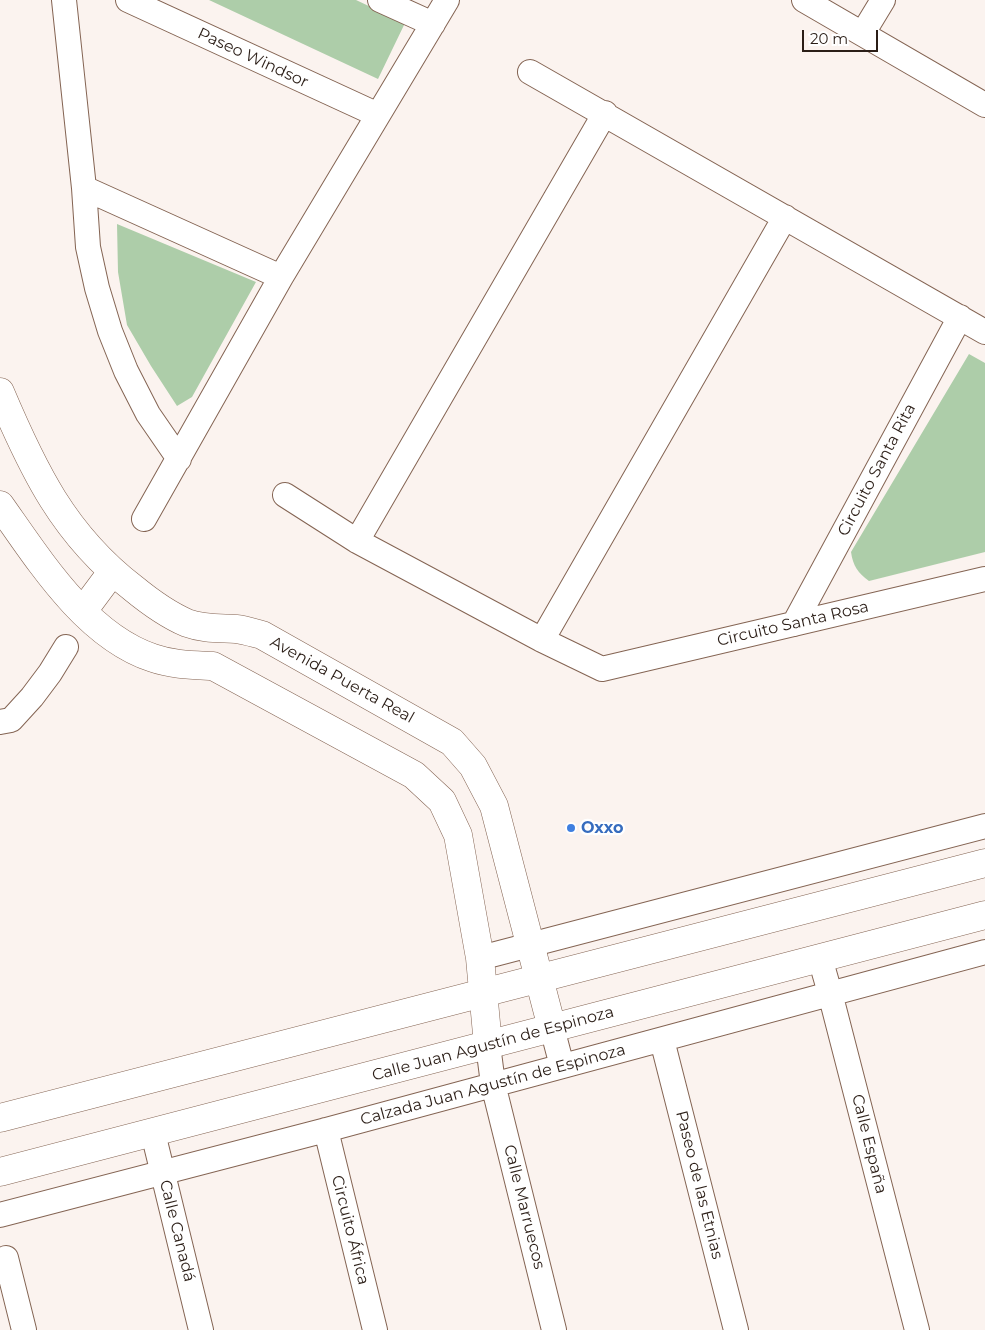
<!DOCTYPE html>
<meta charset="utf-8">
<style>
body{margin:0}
#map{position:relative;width:985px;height:1330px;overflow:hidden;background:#fbf3ef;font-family:Montserrat,sans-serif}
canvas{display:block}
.scale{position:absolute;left:802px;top:30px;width:76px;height:22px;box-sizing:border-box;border:2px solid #2b1e17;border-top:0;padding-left:6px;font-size:15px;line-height:18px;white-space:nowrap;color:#2b1e17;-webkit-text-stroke:4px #fff;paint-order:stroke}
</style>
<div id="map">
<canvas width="985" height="1330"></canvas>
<div class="scale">20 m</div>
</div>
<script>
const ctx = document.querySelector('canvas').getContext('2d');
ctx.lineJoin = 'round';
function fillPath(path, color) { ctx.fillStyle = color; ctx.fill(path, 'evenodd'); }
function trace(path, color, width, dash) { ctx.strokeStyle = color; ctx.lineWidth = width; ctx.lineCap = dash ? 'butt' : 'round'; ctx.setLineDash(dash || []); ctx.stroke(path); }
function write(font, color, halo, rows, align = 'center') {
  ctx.font = font + ' Montserrat,sans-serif'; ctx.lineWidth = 4.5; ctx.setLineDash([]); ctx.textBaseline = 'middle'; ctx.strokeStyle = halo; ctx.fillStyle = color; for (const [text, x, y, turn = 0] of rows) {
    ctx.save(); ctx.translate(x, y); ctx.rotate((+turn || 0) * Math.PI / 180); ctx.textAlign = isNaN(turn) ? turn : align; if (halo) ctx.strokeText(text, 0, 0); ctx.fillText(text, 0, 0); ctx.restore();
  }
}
const green = new Path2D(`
 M209 0H356L405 23 378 79Z
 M117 224 256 282 192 397 177 406 151 366 127 325 118 272Z
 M969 354 985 363V552L869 581C858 573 853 566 851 552Z`);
const street = new Path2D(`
 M64 0 84 188 88 247 97 288 110 331 126 371 148 414 179 459
 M128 0 378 115
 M380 0 433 24
 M804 0 985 105
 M863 33 883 0
 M530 72 985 332
 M84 188 281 277
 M285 495 357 541 542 640 602 669 985 579
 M144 519 281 277 447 0
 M357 541 605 113
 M794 624 960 317
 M542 640 785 217
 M0 722 11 720 32 697 50 673 66 647
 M480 958 985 826
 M820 958 830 993 917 1330
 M552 1028 562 1066
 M662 1040 736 1330
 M488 1045 493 1084 554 1330
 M326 1130 375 1330
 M153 1133 201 1330
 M0 1215 326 1130 985 952
 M6 1258 24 1330`);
const secondary = new Path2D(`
 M0 392C33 470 64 535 133 588 150 602 166 614 187 623 203 629 220 628 236 629 245 630 254 633 262 635L452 742 473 766 494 806 552 1028
 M0 505C39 560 86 636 153 658 173 665 193 665 213 666L414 775 442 801 458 835 480 958 488 1045
 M83 611 112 572`);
const primary = new Path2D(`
 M0 1118 985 863
 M0 1172 985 915`);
const markers = [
 [571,828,5,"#3f7fe0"]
];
const streetNames = [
 ["Paseo Windsor",253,58,25],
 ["Circuito Santa Rita",877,470,-62],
 ["Circuito Santa Rosa",793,624,-13],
 ["Avenida Puerta Real",342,680,29],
 ["Calle Juan Agustín de Espinoza",493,1044,-15],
 ["Calzada Juan Agustín de Espinoza",493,1085,-15],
 ["Calle España",869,1144,76],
 ["Paseo de las Etnias",699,1185,76],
 ["Calle Marruecos",524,1207,76],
 ["Circuito África",350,1230,76],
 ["Calle Canadá",177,1231,76]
];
const shopNames = [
 ["Oxxo",581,828]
];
fillPath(green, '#adcda9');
trace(street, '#846453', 26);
trace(secondary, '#846453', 29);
trace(primary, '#846453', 29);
trace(street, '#fff', 24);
trace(secondary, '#fff', 28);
trace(primary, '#fff', 28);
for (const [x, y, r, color] of markers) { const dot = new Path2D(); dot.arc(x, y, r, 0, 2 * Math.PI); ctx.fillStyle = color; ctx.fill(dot); trace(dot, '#fff', 2); }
write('16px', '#2b1e17', '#fff', streetNames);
write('bold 16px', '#366cbe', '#fff', shopNames, 'left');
</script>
